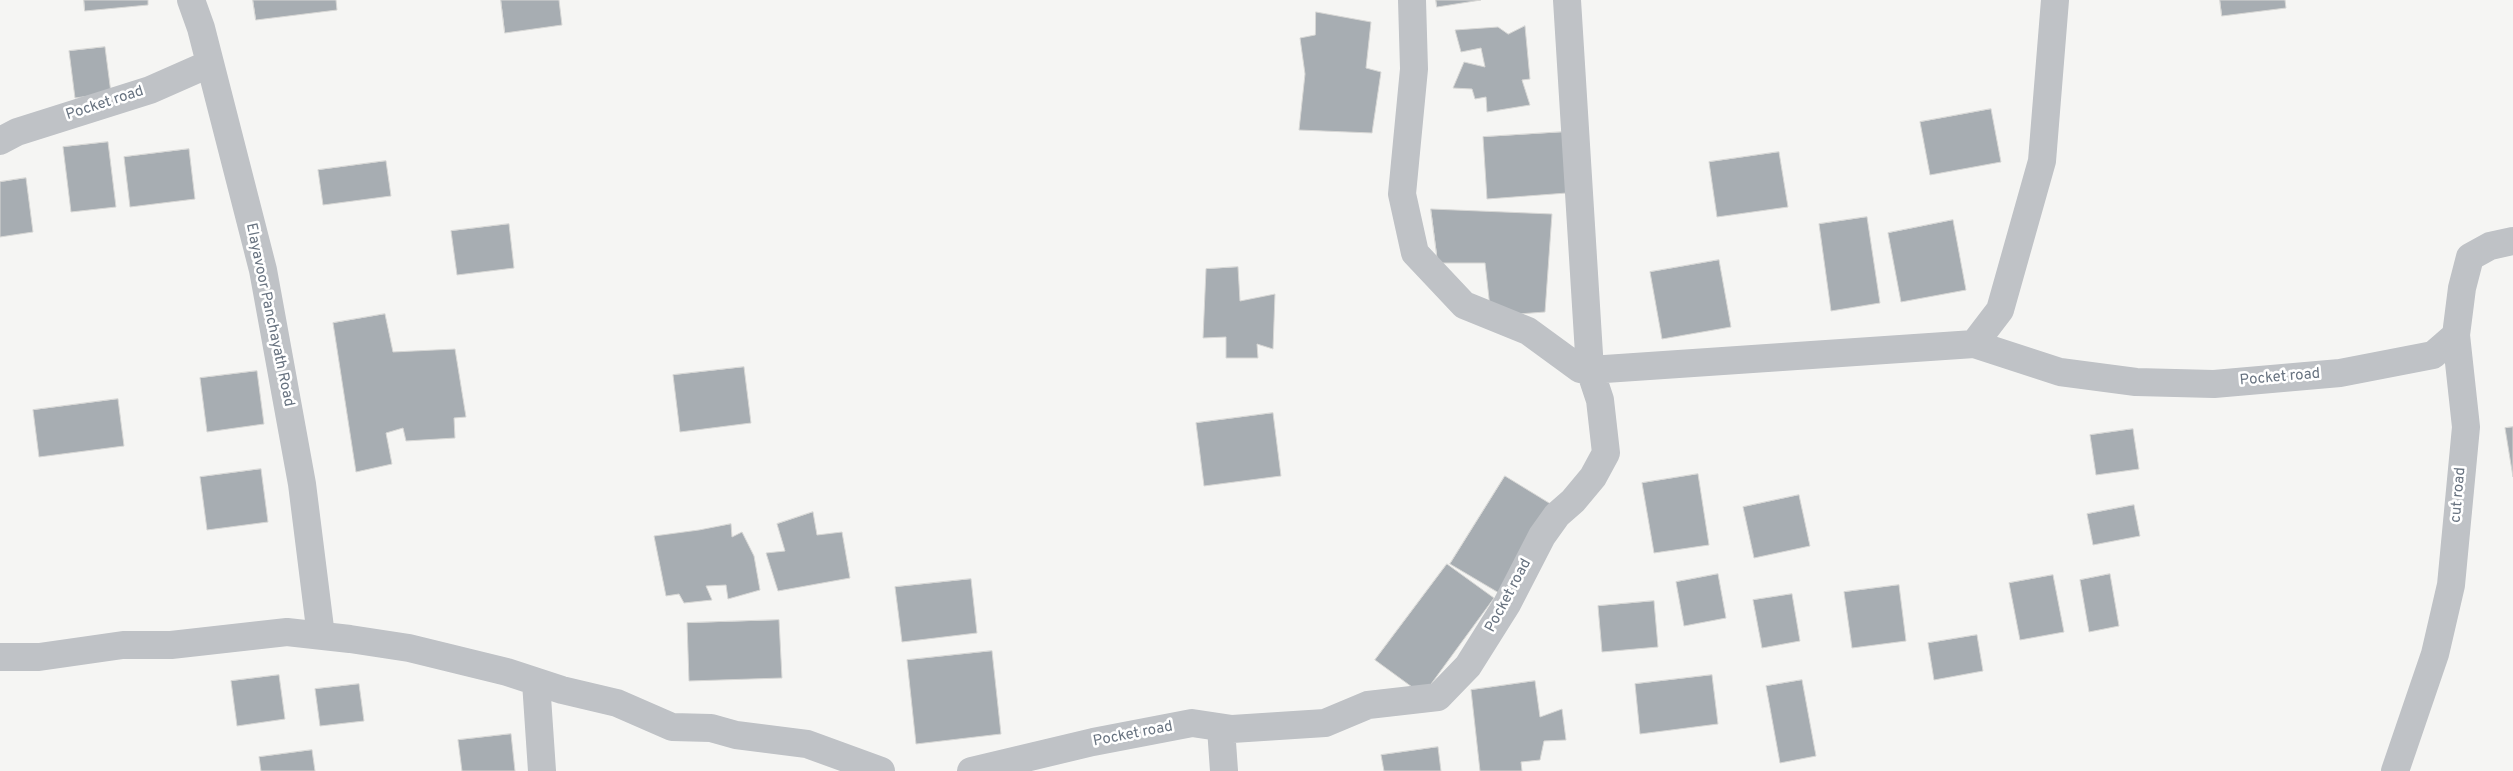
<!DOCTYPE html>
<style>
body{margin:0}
canvas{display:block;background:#f5f5f3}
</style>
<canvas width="2513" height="771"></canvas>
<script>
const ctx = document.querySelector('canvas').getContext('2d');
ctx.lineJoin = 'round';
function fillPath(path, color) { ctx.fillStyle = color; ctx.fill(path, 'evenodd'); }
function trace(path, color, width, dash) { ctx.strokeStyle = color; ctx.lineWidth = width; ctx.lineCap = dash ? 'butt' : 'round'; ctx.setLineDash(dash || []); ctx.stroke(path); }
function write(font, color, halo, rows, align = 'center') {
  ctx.font = font + ' Overpass,sans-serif'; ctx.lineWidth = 5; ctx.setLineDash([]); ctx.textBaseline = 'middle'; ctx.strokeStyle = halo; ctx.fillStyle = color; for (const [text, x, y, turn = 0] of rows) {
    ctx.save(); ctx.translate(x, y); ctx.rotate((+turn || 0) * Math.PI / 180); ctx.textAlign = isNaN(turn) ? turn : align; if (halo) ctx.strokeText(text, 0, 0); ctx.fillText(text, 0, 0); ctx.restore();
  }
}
const building = new Path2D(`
 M84 0H148V5L85 11Z
 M253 0H336L337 10 256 20Z
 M501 0H559L562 25 505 33Z
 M1436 0H1481L1437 7Z
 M2220 0H2285L2286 8 2222 16Z
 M1316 12 1371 22 1366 68 1381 72 1372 133 1299 130 1305 74 1300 38 1315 35Z
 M1525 26 1530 79 1522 80 1530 105 1487 112 1486 97 1475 99 1472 89 1453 88 1464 62 1485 67 1481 48 1461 52 1455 30 1498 27 1508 34Z
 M105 47 111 93 75 98 69 51Z
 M1991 109 2001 162 1930 175 1920 122Z
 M1564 132 1567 193 1487 199 1483 137Z
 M108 142 116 207 71 212 63 147Z
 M189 149 195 199 130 207 124 157Z
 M1779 152 1788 207 1717 217 1709 162Z
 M386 161 391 196 323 205 318 170Z
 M26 178 33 232 0 237V182Z
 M1431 209 1552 214 1545 312 1491 316 1485 263H1438Z
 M1867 217 1880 303 1831 311 1819 224Z
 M1953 220 1966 290 1901 302 1888 233Z
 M509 224 514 268 457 275 451 231Z
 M1719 260 1731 327 1662 339 1650 272Z
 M1238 267 1240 301 1275 294 1273 349 1257 344 1258 358H1226V337L1203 338 1206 269Z
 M385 314 393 352 455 349 466 417 454 418 455 438 406 441 403 428 386 433 392 464 356 472 333 323Z
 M744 367 751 423 680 432 673 375Z
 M257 371 264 424 207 432 200 378Z
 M118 399 124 446 39 457 33 410Z
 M1273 413 1281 476 1204 486 1196 423Z
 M2513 427V477L2505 428Z
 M2133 429 2139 469 2096 475 2090 435Z
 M261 469 268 522 207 530 200 477Z
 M1698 474 1709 545 1654 553 1642 483Z
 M1505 476 1554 506 1499 593 1450 564Z
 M1799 495 1810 546 1754 558 1743 507Z
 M2134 505 2140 536 2093 545 2087 514Z
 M813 512 817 535 842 532 850 578 778 591 766 553 785 551 777 524Z
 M731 524 732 537 742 532 754 556 760 590 728 599 726 585 706 586 712 600 684 603 679 594 666 596 654 536 699 530Z
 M1447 564 1494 598 1423 695 1375 660Z
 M1718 574 1726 618 1684 626 1676 582Z
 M2110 574 2119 626 2089 632 2080 580Z
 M2053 575 2064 632 2020 640 2009 583Z
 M971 579 977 633 902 642 895 587Z
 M1899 585 1906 641 1852 648 1844 592Z
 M1792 594 1800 641 1762 648 1753 600Z
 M1654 601 1658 647 1602 652 1598 606Z
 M779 620 782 678 689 681 687 623Z
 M1977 635 1983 671 1934 680 1928 643Z
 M992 651 1001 734 916 744 907 660Z
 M279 675 285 719 237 726 231 681Z
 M1712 675 1718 724 1640 734 1635 684Z
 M1802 680 1816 756 1780 763 1766 686Z
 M1535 681 1540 717 1562 709 1566 740 1544 741 1540 760 1521 762 1522 771H1480L1471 690Z
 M359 684 364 721 320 726 315 689Z
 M511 734 515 771H462L458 740Z
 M1438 747 1441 771H1384L1381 755Z
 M312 750 315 771H261L259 757Z`);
const minor = new Path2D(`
 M191 0 201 28 263 270 302 484 321 636
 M1567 0 1590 370 1974 344 2060 372 2136 382 2214 384 2340 373 2433 355 2456 335 2462 288 2470 257 2490 246 2513 241
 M0 141 17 132 150 90 209 64
 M1974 344 2000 310 2042 161 2055 0
 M0 657H39L123 645H171L287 632 350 639 409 648 507 672 562 690 617 703 672 727 711 728 736 735 807 744 881 771
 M536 682 542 771
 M1221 728 1224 771
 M971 771 1093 742 1192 723 1232 729 1325 723 1368 705 1438 697 1468 666 1507 604 1542 536 1557 515 1573 501 1593 477 1606 453 1600 400 1590 370 1580 369 1528 331 1464 305 1415 253 1402 194 1414 69 1412 0
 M2395 771 2435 654 2451 585 2466 427 2456 335`);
const streetNames = [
 ["Pocket road",105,104,-18],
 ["Elayavoor Panchayath Road",269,315,78],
 ["Pocket road",2280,378,-5],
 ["cut road",2459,495,-85],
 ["Pocket road",1509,596,-62],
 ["Pocket road",1133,735,-11]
];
fillPath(building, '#a7adb2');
trace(building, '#d7d7d5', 1);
trace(minor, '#bfc2c6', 28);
write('15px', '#687380', '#fff', streetNames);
</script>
